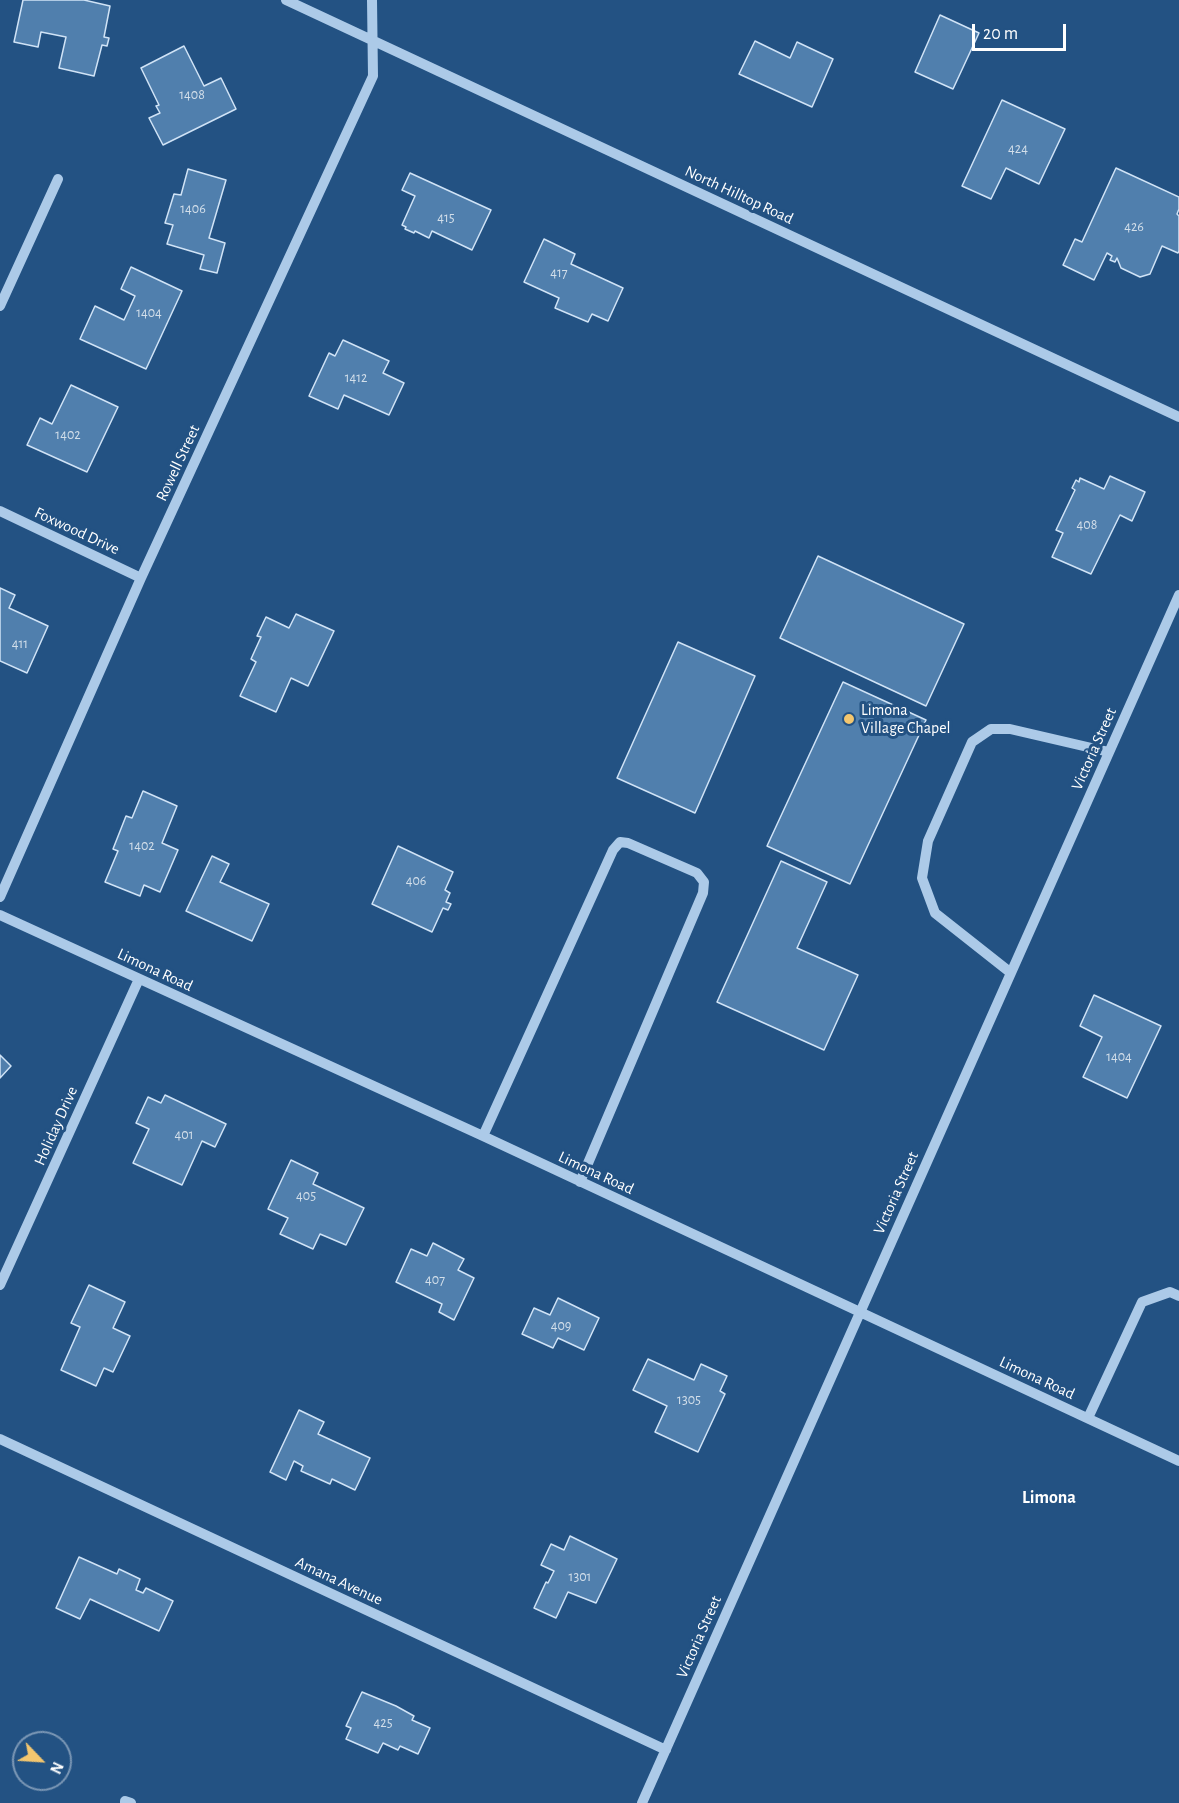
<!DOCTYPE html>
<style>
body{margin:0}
#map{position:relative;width:1179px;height:1803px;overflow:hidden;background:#235283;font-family:"Alegreya Sans",sans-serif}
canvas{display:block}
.north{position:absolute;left:12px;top:1731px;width:60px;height:60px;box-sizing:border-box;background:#235283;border:2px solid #7b97b5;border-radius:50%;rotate:115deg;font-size:16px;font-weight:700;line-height:24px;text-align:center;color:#fff}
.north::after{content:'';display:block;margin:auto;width:21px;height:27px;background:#f3c66f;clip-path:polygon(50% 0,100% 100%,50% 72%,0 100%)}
.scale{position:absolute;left:972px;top:24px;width:94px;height:27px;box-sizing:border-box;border:3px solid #fff;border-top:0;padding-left:8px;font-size:18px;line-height:21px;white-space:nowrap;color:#fff;-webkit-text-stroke:4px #235283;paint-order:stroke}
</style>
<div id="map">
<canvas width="1179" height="1803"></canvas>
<div class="north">N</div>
<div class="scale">20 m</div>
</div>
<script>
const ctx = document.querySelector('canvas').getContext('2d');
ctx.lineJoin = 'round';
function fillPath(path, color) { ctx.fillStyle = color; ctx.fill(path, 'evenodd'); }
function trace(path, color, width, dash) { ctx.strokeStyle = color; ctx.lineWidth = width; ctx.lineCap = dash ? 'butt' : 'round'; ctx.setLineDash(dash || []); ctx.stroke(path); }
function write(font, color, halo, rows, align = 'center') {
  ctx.font = font + ' "Alegreya Sans",sans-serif'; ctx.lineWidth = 6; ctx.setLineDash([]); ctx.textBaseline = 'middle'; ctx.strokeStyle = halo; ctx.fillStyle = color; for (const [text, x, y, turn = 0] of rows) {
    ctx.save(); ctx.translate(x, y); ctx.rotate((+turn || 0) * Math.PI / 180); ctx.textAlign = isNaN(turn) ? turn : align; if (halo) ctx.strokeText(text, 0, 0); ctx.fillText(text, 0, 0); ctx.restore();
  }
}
const building = new Path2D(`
 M23 0H84L110 6 104 37 109 38 107 46 102 45 94 76 59 68 66 37 41 32 38 47 14 42Z
 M940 15 979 33 953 89 915 72Z
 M755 41 790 58 797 42 833 59 812 107 739 74Z
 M184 46 204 86 221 78 236 109 163 145 149 118 160 113 156 106 159 105 141 68Z
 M1002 100 1065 129 1039 184 1006 168 991 199 962 186Z
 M1116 168 1179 197V209L1177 214 1179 216V251L1178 253 1162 246 1150 274 1140 277 1121 268 1117 258 1115 262 1110 260 1112 256 1107 253 1094 280 1063 265 1075 239 1082 242Z
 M188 169 226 180 209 238 225 243 217 273 200 269 204 255 167 244 173 225 165 223 174 194 181 195Z
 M410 173 491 210 472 250 432 231 429 238 415 231 414 233 405 229 406 227 402 225 415 196 402 190Z
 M544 239 575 254 571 264 623 288 608 321 592 314 588 322 555 308 559 298 524 282Z
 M131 267 182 291 146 369 80 339 95 306 124 320 135 296 121 289Z
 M343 340 389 361 383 373 404 383 389 415 344 395 338 409 309 396 329 353 335 356Z
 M71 385 118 407 87 472 27 445 40 418 52 424Z
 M1110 476 1145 492 1132 521 1120 515 1091 574 1052 557 1063 533 1056 530 1075 490 1072 488 1076 480 1079 482 1080 478 1104 489Z
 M818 556 964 624 926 706 780 638Z
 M0 588 15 595 9 608 48 626 27 673 0 661Z
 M296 614 334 631 308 686 291 678 276 712 240 696 256 662 251 659 261 637 257 636 266 617 289 628Z
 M678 642 755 676 695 813 617 778Z
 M843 682 926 720 850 884 767 846Z
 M143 791 177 806 162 843 178 850 160 892 144 885 140 896 105 882 118 851 113 849 126 816 132 818Z
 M398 846 453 872 445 890 450 893 446 902 451 904 448 910 443 908 432 932 372 904Z
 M212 856 229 864 220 882 269 904 252 941 186 911Z
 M781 861 827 882 797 948 858 975 824 1050 717 1002Z
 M1094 995 1161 1026 1127 1098 1083 1077 1102 1037 1080 1026Z
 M0 1055 11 1066 0 1078Z
 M165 1095 226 1124 215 1147 202 1141 182 1185 133 1163 149 1129 136 1123 148 1097 161 1103Z
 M291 1160 318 1173 313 1184 364 1208 346 1245 320 1234 313 1249 280 1234 288 1218 268 1209Z
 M433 1243 464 1259 458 1270 474 1278 454 1320 439 1312 442 1304 396 1282 411 1249 427 1256Z
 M89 1285 125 1302 113 1328 130 1336 113 1372 104 1368 96 1386 61 1370 80 1327 71 1323Z
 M558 1298 599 1318 584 1350 558 1338 553 1348 522 1334 534 1308 550 1315Z
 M648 1359 694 1380 701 1364 727 1376 720 1391 725 1394 698 1452 655 1432 667 1406 633 1390Z
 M299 1410 324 1422 318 1434 370 1458 355 1490 332 1479 330 1484 301 1471 303 1466 294 1461 286 1480 270 1472Z
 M570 1536 617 1559 596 1603 568 1592 556 1618 534 1608 546 1582 548 1583 554 1571 541 1565 551 1544 564 1550Z
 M79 1557 117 1574 119 1569 140 1579 136 1590 143 1593 146 1588 173 1601 159 1631 90 1599 80 1619 56 1608Z
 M362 1692 396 1706 414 1716 412 1720 430 1728 418 1754 400 1746 398 1750 383 1743 378 1753 346 1739 351 1728 346 1726Z`);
const minor = new Path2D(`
 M286 0 1179 417
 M0 306 58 179
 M0 511 141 578
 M0 897 141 578 373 76 372 0
 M0 915 483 1136 1179 1461
 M1011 973 935 913 922 878 928 841 972 742 991 729H1010L1109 752
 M483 1136 613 850 620 842 628 843 697 873 704 882 703 893 580 1182
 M0 1285 139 979
 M1088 1418 1142 1302 1170 1292 1179 1296
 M0 1439 666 1750
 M125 1803V1801L131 1803
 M642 1803 1179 595`);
const markers = [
 [849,719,6,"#f3c66f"]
];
const numberNames = [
 ["1408",192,95],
 ["424",1018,149],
 ["1406",193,209],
 ["415",446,218],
 ["426",1134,227],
 ["417",559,273],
 ["1404",149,313],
 ["1412",356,378],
 ["1402",68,435],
 ["408",1087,525],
 ["411",20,644],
 ["1402",142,846],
 ["406",416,881],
 ["1404",1119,1057],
 ["401",184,1135],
 ["405",306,1196],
 ["407",435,1280],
 ["409",561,1326],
 ["1305",689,1400],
 ["1301",580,1577],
 ["425",383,1723]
];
const streetNames = [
 ["North Hilltop Road",739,195,25],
 ["Rowell Street",178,463,-65],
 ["Foxwood Drive",77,531,25],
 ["Victoria Street",1094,749,-66],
 ["Limona Road",155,970,25],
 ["Holiday Drive",56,1126,-66],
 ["Limona Road",596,1173,25],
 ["Victoria Street",896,1193,-66],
 ["Limona Road",1037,1378,25],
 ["Amana Avenue",339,1581,25],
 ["Victoria Street",699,1637,-66]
];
const poiNames = [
 ["Limona",861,710],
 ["Village Chapel",861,728]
];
const neighbourhoodNames = [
 ["Limona",1049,1498]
];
fillPath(building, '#507fad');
trace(building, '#d0e3f6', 1.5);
trace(minor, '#accae8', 10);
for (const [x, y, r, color] of markers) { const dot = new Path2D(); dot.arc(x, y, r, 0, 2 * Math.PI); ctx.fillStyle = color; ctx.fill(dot); trace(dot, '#235283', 2); }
write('14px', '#d3dfea', null, numberNames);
write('16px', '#fff', '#235283', streetNames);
write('16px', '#fff', '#235283', poiNames, 'left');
write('bold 18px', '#fff', '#235283', neighbourhoodNames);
</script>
